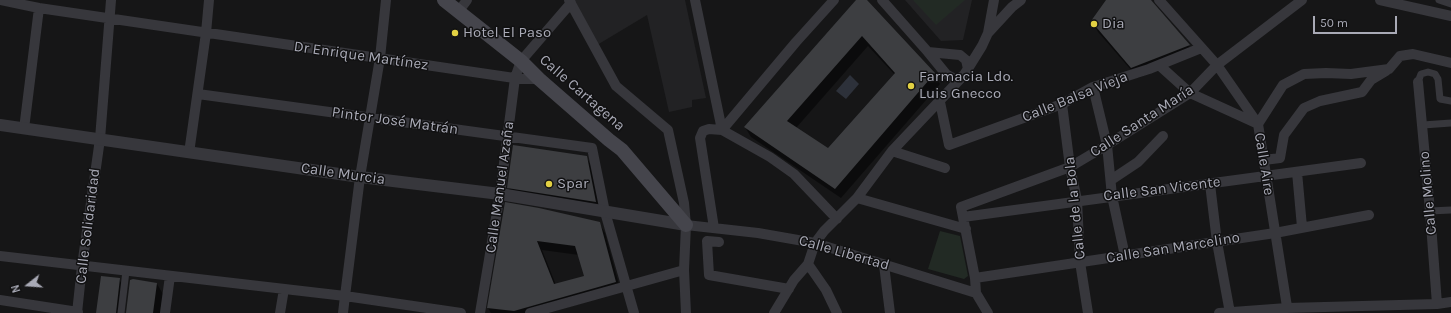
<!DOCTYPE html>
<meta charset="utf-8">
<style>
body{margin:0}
#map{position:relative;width:1451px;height:313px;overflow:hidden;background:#161617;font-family:Karla,sans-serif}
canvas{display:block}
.north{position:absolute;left:8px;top:265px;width:40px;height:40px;-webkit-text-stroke:3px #111112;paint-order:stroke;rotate:253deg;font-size:11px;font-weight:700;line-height:16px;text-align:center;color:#a9aab6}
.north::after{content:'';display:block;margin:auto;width:14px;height:18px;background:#a9aab6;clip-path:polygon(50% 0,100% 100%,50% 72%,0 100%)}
.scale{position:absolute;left:1313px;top:16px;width:84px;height:18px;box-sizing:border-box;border:2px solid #a9aab6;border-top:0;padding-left:5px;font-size:12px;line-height:14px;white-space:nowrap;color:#a9aab6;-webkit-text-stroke:3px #111112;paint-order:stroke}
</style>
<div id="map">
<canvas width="1451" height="313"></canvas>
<div class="north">N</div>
<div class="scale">50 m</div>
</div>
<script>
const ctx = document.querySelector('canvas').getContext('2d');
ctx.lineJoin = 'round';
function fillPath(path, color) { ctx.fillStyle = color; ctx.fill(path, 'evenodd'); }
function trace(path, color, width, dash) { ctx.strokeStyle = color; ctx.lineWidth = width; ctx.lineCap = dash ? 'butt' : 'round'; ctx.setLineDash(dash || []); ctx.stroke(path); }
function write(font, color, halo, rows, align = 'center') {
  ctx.font = font + ' Karla,sans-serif'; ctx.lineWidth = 3; ctx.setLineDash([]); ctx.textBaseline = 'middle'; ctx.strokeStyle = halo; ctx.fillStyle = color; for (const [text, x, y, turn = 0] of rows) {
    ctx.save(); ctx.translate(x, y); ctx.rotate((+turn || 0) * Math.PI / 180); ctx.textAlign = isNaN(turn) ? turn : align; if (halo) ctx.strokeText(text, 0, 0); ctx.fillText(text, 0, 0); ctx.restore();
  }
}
const built = new Path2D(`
 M572 0H685L706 98 692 100V107L669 112 647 15 597 45Z
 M905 0H972L963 40 941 41Z`);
const green = new Path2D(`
 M913 0H965L936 25Z
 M940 231 960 236 968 276 964 279 928 269Z`);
const water = new Path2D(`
 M850 75 859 84 846 99 836 91Z`);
const shadow = new Path2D(`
 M858 0H866L934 74 940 84 841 198 751 137 745 127ZM868 46 895 75 828 149 796 128Z
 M1107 0H1150L1189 46 1195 55 1138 78 1098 32 1092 21Z
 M586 157 592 167 601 212 514 198 508 187Z
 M506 204 599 223 605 233 621 292 548 313H491L488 308ZM542 250 579 255 585 277 556 285Z
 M119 279 125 290 123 313H97Z
 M157 284 163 294 160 313H127Z`);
const building = new Path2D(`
 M856 0H867L935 73 835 189 744 127ZM862 36 895 73 828 148 787 121Z
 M1106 0H1151L1190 45 1131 68 1091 21Z
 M513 145 587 156 596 202 507 188Z
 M505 202 539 208 600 222 616 282 514 311 487 308ZM537 241 575 246 584 276 554 284Z
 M101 276 120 278 116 313H96Z
 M133 279 157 283 153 313H126L130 280Z`);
const pedestrian = new Path2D(`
 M1439 0 1451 4
 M1418 82 1421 74 1428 72 1435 74 1438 79 1440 99 1451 101
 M1423 125 1451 123
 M1430 211 1451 210
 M121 313 126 271`);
const minor = new Path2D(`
 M0 0 39 8 521 79H539
 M386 0 380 58 360 177 345 296 461 313
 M569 0 616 86 668 130 684 203 686 225 684 270 686 313
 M695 0 722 130
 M882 0 928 52 946 74 953 78 957 79 964 75
 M1159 0 1217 65 1258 124 1288 313
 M1380 0 1451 16
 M458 12 467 0
 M988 33 994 0
 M928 52 960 55 966 60 968 69
 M1159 65 1190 93 1258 124 1283 85 1304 74 1326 73 1351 74 1389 69 1400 56 1413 54 1451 63
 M1418 82 1430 211 1437 304
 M1093 87 1107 145 1112 196 1125 256
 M198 94 592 148
 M940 102 949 145 1062 104 1093 87 1149 69 1201 48
 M1062 104 1070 167 1077 200 1080 262 1088 313
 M24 129 39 8
 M722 130 796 42 834 0
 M592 148 605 212 634 313
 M892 151 945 168
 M189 153 206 33 209 0
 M1264 160 1280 158 1284 135 1304 108 1320 101 1362 92 1371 80 1386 71
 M1297 172 1302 227
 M1111 180 1138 162 1163 136
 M1210 184 1217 242 1230 313
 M857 198 966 229
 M963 217C1096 198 1229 182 1361 163
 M686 225 758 233 815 243 976 293
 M714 228 700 138 703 131 709 129 722 130 770 157 794 174 837 219
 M719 242 707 241 709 275 789 289
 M0 256 345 296 343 313
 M808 264 826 290 837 313
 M884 265 890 313
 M975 278 1275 233 1369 215
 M0 300 78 312
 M77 313 82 266 100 139 111 0
 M165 313 170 276
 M280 313 284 289
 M480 313 500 194 515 78 521 61 571 3
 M530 313 684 270
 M774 313 794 280 808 264 815 243 824 231 857 198 892 151 964 75 982 46 988 33 1012 7 1021 0
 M988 313 976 293 975 278 961 207 1070 167 1107 145 1190 93 1217 65 1302 0
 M1219 313 1287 308 1437 304 1451 302`);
const tertiary = new Path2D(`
 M0 125 360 177 500 194 686 225`);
const secondary = new Path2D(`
 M444 0 521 61 539 79 609 140 622 150 686 225`);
const markers = [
 [1094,24,4,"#e3d143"],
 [455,33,4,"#e3d143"],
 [911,86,4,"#e3d143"],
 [549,184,4,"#e3d143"]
];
const poiNames = [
 ["Dia",1102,24],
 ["Hotel El Paso",463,33],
 ["Farmacia Ldo.",919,77],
 ["Luis Gnecco",919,94],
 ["Spar",557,184]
];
const streetNames = [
 ["Dr Enrique Martínez",361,56,8],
 ["Calle Cartagena",582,93,41],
 ["Calle Balsa Vieja",1075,97,-22],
 ["Pintor José Matrán",395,121,8],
 ["Calle Santa María",1142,121,-33],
 ["Calle Aire",1264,164,81],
 ["Calle Murcia",343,174,8],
 ["Calle Manuel Azaña",500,187,-82],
 ["Calle San Vicente",1162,189,-7],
 ["Calle Molino",1428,193,-95],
 ["Calle de la Bola",1075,208,-96],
 ["Calle Solidaridad",88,226,-83],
 ["Calle San Marcelino",1173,248,-9],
 ["Calle Libertad",844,253,16]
];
fillPath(built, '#222224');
fillPath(green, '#222a24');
fillPath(water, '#2d313a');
fillPath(shadow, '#0007');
fillPath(building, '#3d3e41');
trace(pedestrian, '#37373c', 7);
trace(minor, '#37373c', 10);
trace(tertiary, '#37373c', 12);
trace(secondary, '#45454c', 14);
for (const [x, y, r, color] of markers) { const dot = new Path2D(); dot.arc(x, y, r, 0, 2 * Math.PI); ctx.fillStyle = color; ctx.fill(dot); trace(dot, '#111112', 1.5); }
write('15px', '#a9aab6', '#111112', poiNames, 'left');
write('15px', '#a9aab6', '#111112', streetNames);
</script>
